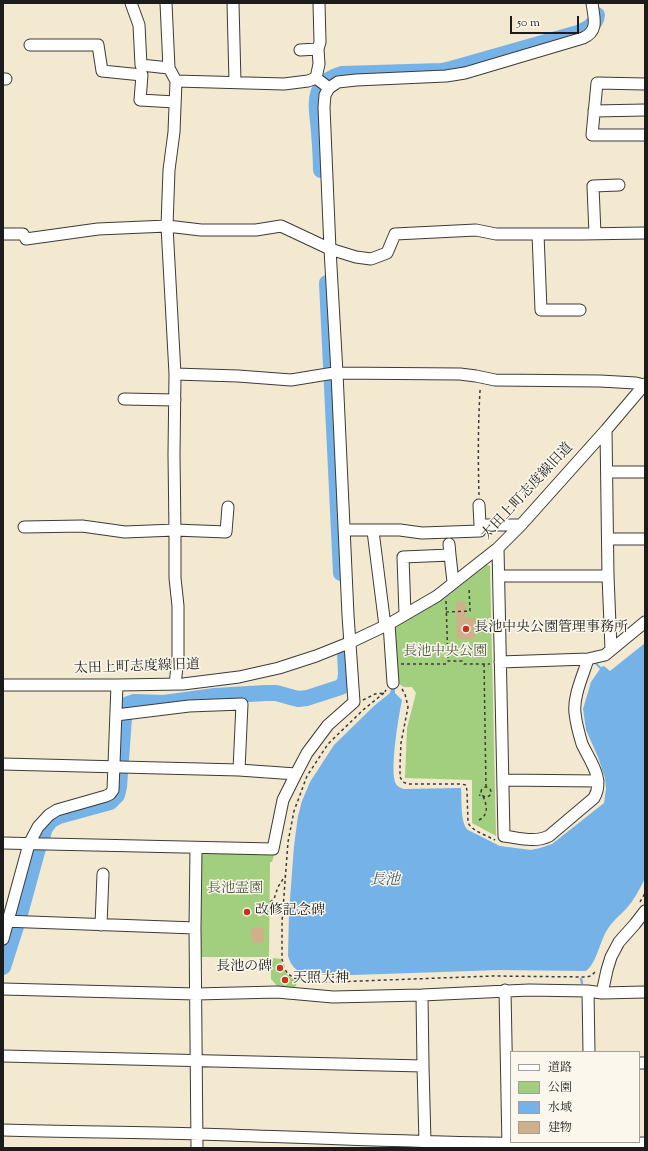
<!DOCTYPE html>
<meta charset="utf-8">
<style>
body{margin:0}
#map{position:relative;width:648px;height:1151px;overflow:hidden;background:#f2e9d0;font-family:"Sorts Mill Goudy","Noto Serif JP",serif}
canvas{display:block}
.frame{position:absolute;inset:0;border:4px solid #1c1c1c;pointer-events:none}
.legend{position:absolute;left:510px;top:1051px;width:130px;height:92px;box-sizing:border-box;background:#fbf7ec;border:1px solid #a29f99;margin:0;padding:5px 7px;list-style:none;font-size:12px;color:#1c1c1c}
.legend li{display:flex;align-items:center;gap:8px;height:20px}
.legend b{width:20px;border:1px solid #a29f99}
.scale{position:absolute;left:510px;top:16px;width:69px;height:18px;box-sizing:border-box;border:2px solid #1c1c1c;border-top:0;padding-left:5px;font-size:12px;line-height:14px;white-space:nowrap;color:#1c1c1c;-webkit-text-stroke:3px #fbf7ec;paint-order:stroke}
</style>
<div id="map">
<canvas width="648" height="1151"></canvas>
<div class="frame"></div>
<ul class="legend">
<li><b style="height:5px;background:#fff"></b>道路</li>
<li><b style="height:11px;background:#a1cf7d"></b>公園</li>
<li><b style="height:11px;background:#75b2e7"></b>水域</li>
<li><b style="height:11px;background:#d0b08a"></b>建物</li>
</ul>
<div class="scale">50 m</div>
</div>
<script>
const ctx = document.querySelector('canvas').getContext('2d');
ctx.lineJoin = 'round';
function fillPath(path, color) { ctx.fillStyle = color; ctx.fill(path, 'evenodd'); }
function trace(path, color, width, dash) { ctx.strokeStyle = color; ctx.lineWidth = width; ctx.lineCap = dash ? 'butt' : 'round'; ctx.setLineDash(dash || []); ctx.stroke(path); }
function write(font, color, halo, rows, align = 'center') {
  ctx.font = font + ' "Sorts Mill Goudy","Noto Serif JP",serif'; ctx.lineWidth = 3; ctx.setLineDash([]); ctx.textBaseline = 'middle'; ctx.strokeStyle = halo; ctx.fillStyle = color; for (const [text, x, y, turn = 0] of rows) {
    ctx.save(); ctx.translate(x, y); ctx.rotate((+turn || 0) * Math.PI / 180); ctx.textAlign = isNaN(turn) ? turn : align; if (halo) ctx.strokeText(text, 0, 0); ctx.fillText(text, 0, 0); ctx.restore();
  }
}
const green = new Path2D(`
 M487 565 490 566 496 836 472 823V780L405 778 407 728 416 693 412 687H404L394 681 392 630 446 597Z
 M205 853 274 855 272 862H270L269 957H201L200 856Z
 M274 958 281 959C283 970 286 976 297 981L296 986 294 987H278L271 979V960Z`);
const water = new Path2D(`
 M645 643V878C640 889 634 900 626 909 620 915 613 921 609 927 600 939 597 963 586 971L500 970 353 975H306C296 971 291 966 288 956L289 913 294 846 298 816 302 801 310 782 334 745 375 705 390 693 391 689H395V693L402 700C399 714 389 772 396 784 398 787 401 788 404 789L461 788C462 800 460 823 468 830L500 846 531 850 540 848 552 844 604 803 606 789 605 778 598 757 586 730 583 709 591 682 600 669 595 664 596 662 601 667 604 666 610 671Z`);
const stream = new Path2D(`
 M581 979 582 983`);
const river = new Path2D(`
 M321 170C321 157 320 145 319 132 317 105 309 84 342 74L442 71 451 69 578 33C587 29 596 25 597 15
 M327 283 341 573
 M3 967 20 914 37 852 45 828 51 820 59 816 110 802 117 795 119 787 124 718 126 706 128 704 134 702 164 703 215 696 266 693H276L298 699 307 698 341 687 345 682 346 674 345 652`);
const building = new Path2D(`
 M456 602H465L466 618H475V639H457Z
 M263 927 264 942 252 943 251 928Z`);
const path = new Path2D(`
 M479 495C478 460 478 426 480 391L481 388
 M446 601 448 661
 M446 612 470 611 469 587
 M401 664H446L448 661H462L464 664H490
 M484 664 486 787
 M402 689 405 694 408 707 401 743 400 764V777L403 782 408 784H461L466 785 467 791 468 823C474 832 486 835 495 840
 M384 693 363 710 328 744 307 776 294 811 288 842 282 922V959L284 968 288 974 294 978 305 981 333 982 493 976 586 977 591 976 596 971
 M363 700 375 694 384 693 386 690
 M481 792a5 5 0 1 1 10 0a5 5 0 1 1-10 0Z
 M479 820C489 815 487 805 483 796L479 795
 M270 902 274 899 278 887 285 876
 M640 902 645 893
 M333 975V987`);
const minor = new Path2D(`
 M131 3 139 25 141 65 169 68
 M166 3 169 68 176 81 174 132 169 170 167 226 175 374 174 454 175 534V578L178 606V659L175 684
 M233 3 235 82
 M30 45H98L102 71 142 75 140 100 175 102
 M318 49 320 42 319 3
 M300 50 318 49 319 64 316 78
 M3 79H6
 M176 81 284 84 308 81 316 78 329 88
 M645 84 597 83 592 135H645
 M594 111 645 110
 M3 234H23L26 239 98 229 167 226 201 230H256L281 226 330 249 356 257 371 259 387 253 395 234 476 230 496 234H581L645 233
 M538 234 541 310H580
 M595 234 593 186 619 185
 M175 374 238 376 291 380 334 373 460 374 476 376 495 380 600 381 636 383 644 385
 M124 399 175 400
 M606 430 608 576 611 649
 M607 472H645
 M479 505 480 525H521
 M24 527 82 526 125 532 175 530 226 532 228 507
 M345 530H400L422 533 480 531V525
 M373 531 385 626
 M608 539H645
 M449 544 450 555
 M498 548 504 836C519 838 535 843 549 836L594 798C605 779 590 761 582 744 579 734 576 723 575 713 573 696 583 676 588 659
 M499 576H608
 M405 614 403 557 450 555 453 582
 M389 624 393 683
 M500 662 588 659 605 655 645 622
 M3 685H117L183 684 239 677 279 668 316 656 351 642 389 624 437 596 498 548 521 525 606 430 645 384
 M116 715 189 706 242 704 239 770
 M3 764 239 770 296 774
 M503 780 598 781
 M3 843 273 849 283 800 296 774 307 753 328 725 354 702 348 615 337 373 330 249 324 107 325 95 329 88 338 82 356 80 446 76 465 73 583 38C599 31 594 18 592 3
 M196 848 195 928 197 1148
 M3 921 195 928
 M101 925 103 874
 M3 939 29 844 38 827 49 815 57 810 106 796 110 794 113 790 117 685
 M3 989 196 994 277 992 333 997 422 995 529 990 588 991 602 993 645 992
 M505 990 508 1148
 M588 991 589 1052
 M602 993 607 970 611 957 619 942 635 924 645 911
 M422 995 423 1066 425 1142
 M3 1056 423 1066
 M639 1063H645
 M3 1130C69 1132 134 1132 200 1134 348 1139 497 1146 645 1143`);
const markers = [
 [466,629,4,"#c8321e"],
 [247,912,4,"#c8321e"],
 [280,968,4,"#c8321e"],
 [285,980,4,"#c8321e"]
];
const streetNames = [
 ["太田上町志度線旧道",528,492,-47],
 ["太田上町志度線旧道",137,668,-2]
];
const poiNames = [
 ["長池中央公園管理事務所",474,629],
 ["改修記念碑",255,912],
 ["長池の碑",272,968,"right"],
 ["天照大神",293,980]
];
const parkNames = [
 ["長池中央公園",445,653],
 ["長池霊園",235,890]
];
const waterNames = [
 ["長池",385,881]
];
fillPath(green, '#a1cf7d');
fillPath(water, '#75b2e7');
trace(stream, '#75b2e7', 2.5);
trace(river, '#75b2e7', 16);
fillPath(building, '#d0b08a');
trace(minor, '#3c3b37', 13);
trace(path, '#3c3b37', 1.5, [3, 3]);
trace(minor, '#fff', 11);
for (const [x, y, r, color] of markers) { const dot = new Path2D(); dot.arc(x, y, r, 0, 2 * Math.PI); ctx.fillStyle = color; ctx.fill(dot); trace(dot, '#fbf7ec', 1.5); }
write('14px', '#1c1c1c', '#fbf7ec', streetNames);
write('14px', '#1c1c1c', '#fbf7ec', poiNames, 'left');
write('14px', '#4b5b3e', '#fbf7ec', parkNames);
write('italic 15px', '#40586d', '#fbf7ec', waterNames);
</script>
